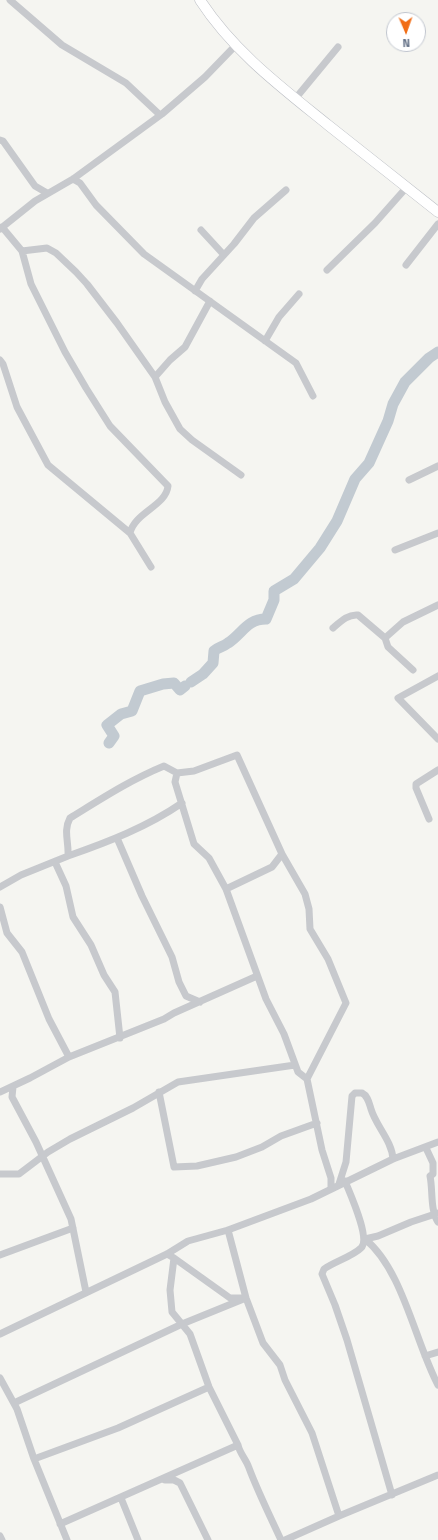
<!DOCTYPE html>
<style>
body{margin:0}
#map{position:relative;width:438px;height:1540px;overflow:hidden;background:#f5f5f1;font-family:"Titillium Web",sans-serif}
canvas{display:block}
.north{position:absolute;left:386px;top:12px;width:40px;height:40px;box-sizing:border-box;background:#fff;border:1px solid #c0c5ce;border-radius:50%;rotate:178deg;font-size:11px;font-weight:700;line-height:16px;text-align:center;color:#626f85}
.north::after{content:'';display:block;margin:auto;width:14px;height:18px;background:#f16d15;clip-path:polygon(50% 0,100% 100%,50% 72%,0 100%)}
</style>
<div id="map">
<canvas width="438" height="1540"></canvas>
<div class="north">N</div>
</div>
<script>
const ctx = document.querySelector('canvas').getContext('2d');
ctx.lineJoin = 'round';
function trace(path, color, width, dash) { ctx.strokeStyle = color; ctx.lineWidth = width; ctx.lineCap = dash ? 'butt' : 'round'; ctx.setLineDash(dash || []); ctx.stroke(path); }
const river = new Path2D(`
 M191 682 203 674 213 663 214 651C218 647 223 647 228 643 242 634 247 619 266 619L274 600V591L294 579 320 548 337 521 355 479 369 463 388 421 393 404 405 382 429 358 438 352
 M109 743 114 736 107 725 121 714 132 711 140 691 163 684 174 683 180 690 185 686`);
const street = new Path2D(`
 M10 0 62 45 126 83 160 115
 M295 99 338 47
 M0 140 3 141 35 186 47 193
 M73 179 80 183 96 205 144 254 296 363 313 396
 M2 227 22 251 31 284 65 352 86 388 110 426 168 486C166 506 135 512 130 533L151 567
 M0 229 35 201 73 179 162 114 205 77 235 46
 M201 230 224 255
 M22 251 47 248 56 253 76 272 87 284 117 323 155 377 165 402 180 429 192 440 241 475
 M406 265 438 224
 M327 270 375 223 406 188
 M195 291 202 279 234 244 254 218 286 190
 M265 341 279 317 299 294
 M0 360 3 364 17 407 48 465 130 533
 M155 377 170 360 185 347 210 301
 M409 480 438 466
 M395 550 438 533
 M333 628C341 621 348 614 358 615L385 638
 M413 670 388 647 385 638 403 622 438 605
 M438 676 398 698 438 739
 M429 819 416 788V784L438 770
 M117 838 142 896 172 957 179 982 186 996 200 1002
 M282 854 305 894 309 909 310 929 328 959 346 1003 307 1079
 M68 856C108 842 147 827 182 803
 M55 862 66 886 73 917 91 945 104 975 115 992 120 1038
 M0 887 21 875 68 856C69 842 63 831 70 818 101 799 130 780 164 766L177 773
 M226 889 272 867 282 854 237 755 194 771 177 773 175 782 194 844 209 858 226 889 266 999 284 1034 298 1072 307 1079 322 1150 331 1178V1189
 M0 907 7 933 22 952 49 1019 69 1057
 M13 1087 12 1097 36 1142 71 1219 86 1292
 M0 1092 30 1078 69 1057 164 1019 174 1013 257 976
 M159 1092 174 1167 197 1166 236 1157 262 1147 281 1136 317 1123
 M426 1148 433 1163V1174L430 1176C433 1190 430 1210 438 1222
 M0 1174H19L48 1152 70 1139 133 1108 178 1082 295 1065
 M345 1181C350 1194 371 1239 361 1248 353 1256 334 1262 324 1269L322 1274 335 1305 347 1340 392 1495
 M339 1184 346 1162 352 1096 355 1093H362C368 1096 369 1103 371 1109 376 1126 392 1141 393 1159
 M228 1230 246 1298 263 1343 280 1365 285 1380 312 1433 339 1516 438 1475
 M365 1239C403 1270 415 1342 438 1385
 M365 1239 378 1236 411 1222 438 1213
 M167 1254 174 1258 170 1290 172 1312 190 1334 209 1387 238 1445C240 1454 246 1459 249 1468 258 1492 270 1516 281 1540
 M0 1255 73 1228
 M174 1258 230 1298H242
 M0 1334 167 1254 188 1241 228 1230 311 1199 393 1159 438 1142
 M425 1356 438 1352
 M0 1378 17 1409 34 1459 67 1540
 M14 1403 182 1324 246 1298
 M34 1459 118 1428 209 1387
 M165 1480H174L180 1483 208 1540
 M121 1498 138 1540
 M60 1524 238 1445
 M0 1536 2 1540
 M285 1540 339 1516`);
const secondary = new Path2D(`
 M200 0C233 51 281 87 328 125 365 154 401 183 438 212`);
trace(river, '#c2cad1', 11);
trace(secondary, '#b9bcc2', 11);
trace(street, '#c7c9cd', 7);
trace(secondary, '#fff', 10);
</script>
